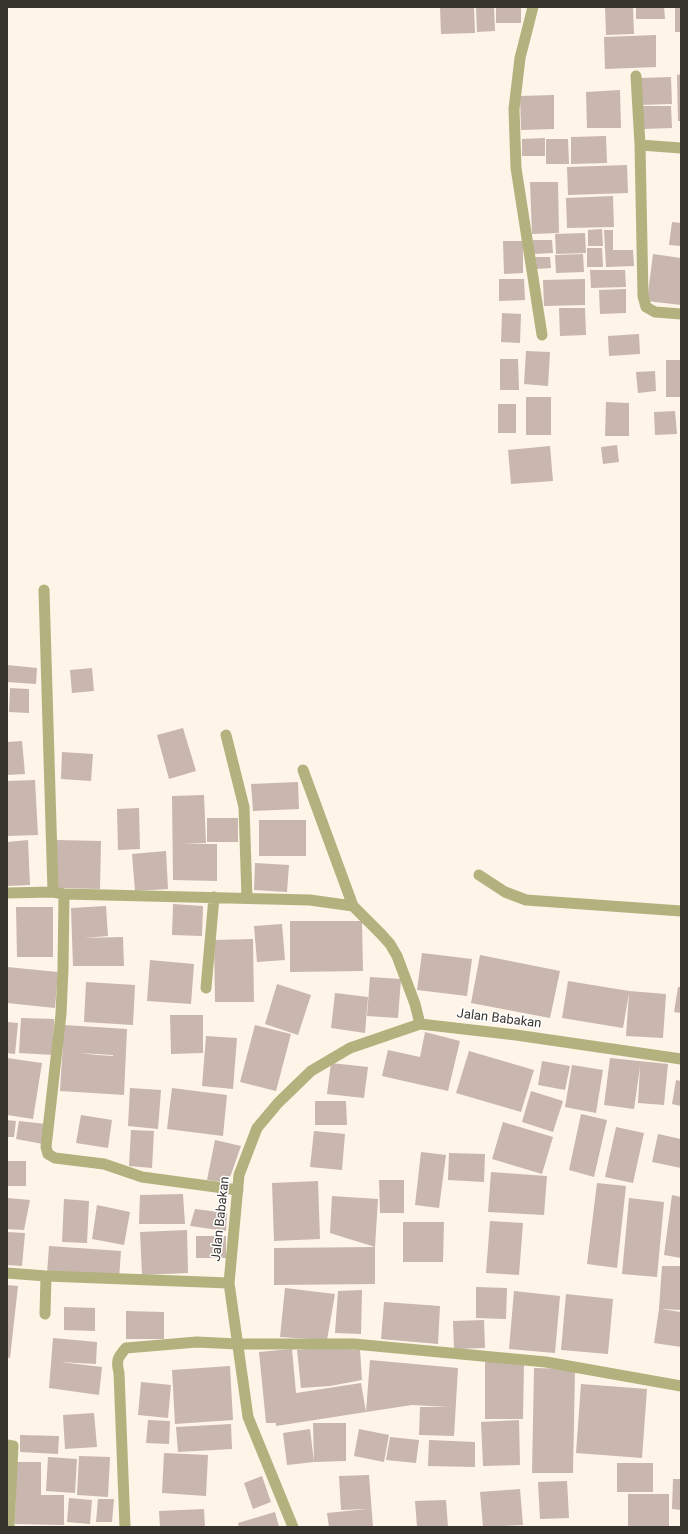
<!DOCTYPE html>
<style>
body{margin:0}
#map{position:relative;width:688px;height:1534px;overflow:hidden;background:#fef4e8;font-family:Roboto,sans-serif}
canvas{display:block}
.frame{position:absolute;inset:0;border:8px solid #38342e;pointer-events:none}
</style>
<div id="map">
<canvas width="688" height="1534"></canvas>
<div class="frame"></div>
</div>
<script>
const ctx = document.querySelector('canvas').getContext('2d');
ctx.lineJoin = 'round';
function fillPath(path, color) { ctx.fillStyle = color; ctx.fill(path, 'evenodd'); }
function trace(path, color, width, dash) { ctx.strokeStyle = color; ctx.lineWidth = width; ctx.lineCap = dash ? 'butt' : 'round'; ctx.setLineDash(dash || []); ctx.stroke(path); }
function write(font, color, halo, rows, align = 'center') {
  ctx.font = font + ' Roboto,sans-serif'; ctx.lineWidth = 3; ctx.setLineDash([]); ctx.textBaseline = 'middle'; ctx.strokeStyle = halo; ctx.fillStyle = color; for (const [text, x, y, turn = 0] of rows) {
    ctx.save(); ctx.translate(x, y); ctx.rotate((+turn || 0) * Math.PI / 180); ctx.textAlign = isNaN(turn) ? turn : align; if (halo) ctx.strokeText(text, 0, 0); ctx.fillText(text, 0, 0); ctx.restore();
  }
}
const building = new Path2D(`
 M440 7H474L475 33 441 34Z
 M476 7H494L495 31 477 32Z
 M496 7H521V23H496Z
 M605 7H633L634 34 606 35Z
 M636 7H664L665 19H636Z
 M675 7H681V32H675Z
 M656 35V67L605 69 604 37Z
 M681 74V121H678L677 75Z
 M671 77 672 104 640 105 639 78Z
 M620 90 621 128H587L586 92Z
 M554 95V129L521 130 520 96Z
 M642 106H671L672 128 643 129Z
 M606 136 607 163 571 164V137Z
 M545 138V156H522V139Z
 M546 139H568L569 164H546Z
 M627 165 628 193 568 195 567 167Z
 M530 182H558L559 233 532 234Z
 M613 196 614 227 567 228 566 198Z
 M672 222 681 223V246L669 245Z
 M602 229 603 246H588V230Z
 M604 230H613V250H633L634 266 606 267Z
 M585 233 586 253 556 254 555 234Z
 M533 240H552L553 253 533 254Z
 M503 241H523V273L504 274Z
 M587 248H602L603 267H587Z
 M583 254 584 272 556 273 555 255Z
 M653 254 681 258V305L647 301Z
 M535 257H550L551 268 536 269Z
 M590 270H625L626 287 591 288Z
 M499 279H524L525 300 499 301Z
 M585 279V305L544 306 543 280Z
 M626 289V313L600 314 599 290Z
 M559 308H585L586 335 560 336Z
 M502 313 521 314 520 343 501 342Z
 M639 334 640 354 609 356 608 336Z
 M526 351 550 352 548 386 524 384Z
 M500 359H518L519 390H500Z
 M666 360H681V397H666Z
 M655 371 656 391 638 393 636 372Z
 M526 397H551V435H526Z
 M606 402 629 403V436H605Z
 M498 404H516V433H498Z
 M675 411 677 434 655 435 654 412Z
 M617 445 619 462 603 464 601 447Z
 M550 446 553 481 511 484 508 450Z
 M7 665 37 668 36 684 7 682Z
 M92 668 94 691 72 693 70 670Z
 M10 688 29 689V713L9 712Z
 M183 728 196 771 169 779 157 735Z
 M22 741 25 774 7 775V742Z
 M62 752 93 754 91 781 61 779Z
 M35 780 38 835 7 836V781Z
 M298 782 299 809 253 811 251 784Z
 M204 795 206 843 182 844H217V881L173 880 172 796Z
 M139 808 140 849 118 850 117 809Z
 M207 818H238V842H207Z
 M259 820H306V856H259Z
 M28 840 30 885 7 886V842Z
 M57 840 101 841 100 889 57 888Z
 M166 851 168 889 135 891 132 854Z
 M255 863 289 865 287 892 254 890Z
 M173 904 203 906 202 936 172 935Z
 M106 906 108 936 84 938 123 937 124 966H73L71 908Z
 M16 907H53V957H17Z
 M290 921H362L363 971 290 972Z
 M282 924 285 960 257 962 254 926Z
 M253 939 254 1002H215L214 940Z
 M422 953 472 959 467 996 417 990Z
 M480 955 560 971 550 1018 471 1003Z
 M150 960 194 964 191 1004 147 1001Z
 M7 967 58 972 55 1008 7 1003Z
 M370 977 401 979 398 1018 367 1016Z
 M568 981 629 991 666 994 663 1038 626 1036 629 993 623 1028 562 1018Z
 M86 982 135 985 133 1025 84 1022Z
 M277 984 311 995 298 1035 265 1024Z
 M678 987H681V1013L674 1012Z
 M335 993 368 997 365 1033 331 1028Z
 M170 1015H203V1053L171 1054Z
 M21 1018 54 1019 53 1055 19 1053Z
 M7 1022 18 1023 15 1054 7 1053Z
 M64 1025 127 1029 124 1095 60 1091ZM79 1053 113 1055V1056L97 1055Z
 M255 1025 291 1034 276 1091 240 1082Z
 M425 1032 460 1041 448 1091 382 1076 388 1050 420 1057Z
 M206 1036 237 1038 233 1089 202 1086Z
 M469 1051 534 1070 521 1112 456 1093Z
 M7 1058 42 1063 33 1119 7 1115Z
 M610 1058 668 1064 664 1105 638 1103 640 1067 634 1109 604 1105Z
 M542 1061 570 1066 565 1090 538 1085Z
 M331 1063 368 1067 364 1098 327 1094Z
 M572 1065 603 1070 596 1113 565 1107Z
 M676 1080 681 1081V1106L672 1104Z
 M130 1088 161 1090 158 1129 128 1126Z
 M172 1088 227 1095 223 1136 167 1129Z
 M531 1091 563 1101 553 1132 522 1122Z
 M315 1101H346L347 1125H315Z
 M581 1114 607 1120 594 1177 569 1170Z
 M81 1115 112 1120 108 1148 76 1143Z
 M7 1120 16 1121 14 1137H7Z
 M19 1121 46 1124 43 1144 16 1139Z
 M503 1122 553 1137 542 1174 492 1159Z
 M616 1127 644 1133 633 1183 605 1177Z
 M131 1130 154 1131 152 1168 129 1166Z
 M314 1131 345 1134 342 1170 310 1167Z
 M658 1134 681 1139V1168L652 1162Z
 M215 1140 241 1146 228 1183 207 1180Z
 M421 1152 446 1155 439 1208 415 1205Z
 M449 1153 485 1154 484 1182 448 1180Z
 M7 1161H26V1186H7Z
 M491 1172 547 1176 544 1215 488 1212Z
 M379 1180H404V1213H380Z
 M318 1181 320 1239 274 1241 272 1183Z
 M597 1183 626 1186 617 1268 587 1264Z
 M183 1194 185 1224H139L140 1195Z
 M672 1195 681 1197V1258L664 1255Z
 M332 1196 378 1199 375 1247V1284L274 1285V1248L375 1247 330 1233Z
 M7 1198 30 1200 24 1230 7 1229Z
 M629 1198 664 1202 657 1277 622 1274Z
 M64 1199 89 1201 87 1243 62 1242Z
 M97 1205 130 1212 124 1245 92 1239Z
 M195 1209 227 1213 226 1231 190 1226Z
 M490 1221 523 1223 519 1275 486 1273Z
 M403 1222H444L443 1262H403Z
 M187 1230 188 1273 142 1275 140 1232Z
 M7 1232 25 1233 22 1266 7 1265Z
 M196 1236H226V1258H196Z
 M49 1246 121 1251 119 1279 47 1274Z
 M662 1266H681V1310L661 1309 681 1312V1347L654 1343 659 1309Z
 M7 1285 18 1286 10 1358 7 1357Z
 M476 1287 507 1288 506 1319 476 1318Z
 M285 1288 335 1294 327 1340 280 1337Z
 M362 1290 361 1334 335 1333 338 1291Z
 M514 1291 560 1296 555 1353 509 1349Z
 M566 1294 613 1299 608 1354 561 1350Z
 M384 1302 440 1306 438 1344 381 1339Z
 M64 1307 95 1308V1331L64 1330Z
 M126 1311 164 1312V1339H126Z
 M484 1320 485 1348 454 1349 453 1321Z
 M53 1338 97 1342 96 1364 60 1362 102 1367 99 1395 49 1388Z
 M327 1347 360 1350 362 1380 330 1386 301 1388 297 1350Z
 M292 1349 296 1393 361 1383 366 1412 370 1360 458 1368 454 1436 419 1435 420 1407H448L412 1405 366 1412 276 1426V1423H266L259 1352Z
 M485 1361 524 1362 523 1419H485Z
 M230 1366 233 1420 175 1424 172 1370Z
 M534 1368 575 1369 573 1473H532Z
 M141 1382 171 1385 168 1418 138 1415Z
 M581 1384 647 1389 642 1458 576 1453Z
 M94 1413 97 1447 65 1449 63 1415Z
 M148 1420 170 1421 169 1444 146 1443Z
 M519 1420 520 1465 483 1466 481 1422Z
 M313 1423H346V1461L314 1462Z
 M231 1424 232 1449 178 1452 176 1427Z
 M310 1429 314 1462 287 1465 283 1433Z
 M359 1429 389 1435 384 1462 354 1456Z
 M20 1435 59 1436 58 1454 20 1452Z
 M390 1437 419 1440 416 1463 386 1460Z
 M429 1440 475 1442V1467L428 1466Z
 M164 1453 208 1455 206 1496 162 1493Z
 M79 1456 110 1457 108 1497 77 1495Z
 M48 1457 77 1459 75 1493 46 1491Z
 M16 1462H41V1495H64V1525L15 1524Z
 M617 1463H653V1492H617Z
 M369 1475 373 1527H329L327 1513 367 1509 341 1510 339 1476Z
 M262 1476 271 1502 253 1509 244 1483Z
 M673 1479H681V1510L672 1509Z
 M567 1481 569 1518 540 1519 538 1482Z
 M520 1489 523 1525 483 1527 480 1492Z
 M628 1494H669V1527H628Z
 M69 1498 92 1500 90 1524 67 1522Z
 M98 1499H114L112 1522H96Z
 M446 1500 448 1527H417L415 1501Z
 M204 1509 205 1527H160L159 1511Z
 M275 1512 279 1527H239L238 1523Z`);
const service = new Path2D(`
 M479 875 505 892 526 900 681 911
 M125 1527 119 1373C116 1361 117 1358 126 1348L197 1342 237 1344`);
const minor = new Path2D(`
 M533 7 520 58 514 109 516 168 542 335
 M636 76 640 145 643 296 646 307 655 312 681 314
 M640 145 681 148
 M44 590 53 892
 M226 735 244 807 247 898
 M303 770 353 906
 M7 893 53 892 64 894 310 900 353 906 381 934 390 944 397 956 415 1004 420 1024
 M64 894 63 969 61 1014 46 1147 48 1154 55 1158 104 1164 142 1177 238 1190
 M206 988 214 897
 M7 1273 46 1276 229 1283
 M45 1314 46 1276
 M237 1344H354L546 1362 681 1386
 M7 1445 13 1446 9 1527
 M293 1527 248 1417 229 1283 239 1175 257 1128 278 1103 311 1071 350 1048 420 1024 516 1035 681 1059`);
const streetNames = [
 ["Jalan Babakan",499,1019,7],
 ["Jalan Babakan",221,1219,-84]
];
fillPath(building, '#c9b6ae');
trace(service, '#b3b27e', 11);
trace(minor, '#b3b27e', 11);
write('13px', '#38342e', '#fff', streetNames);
</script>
